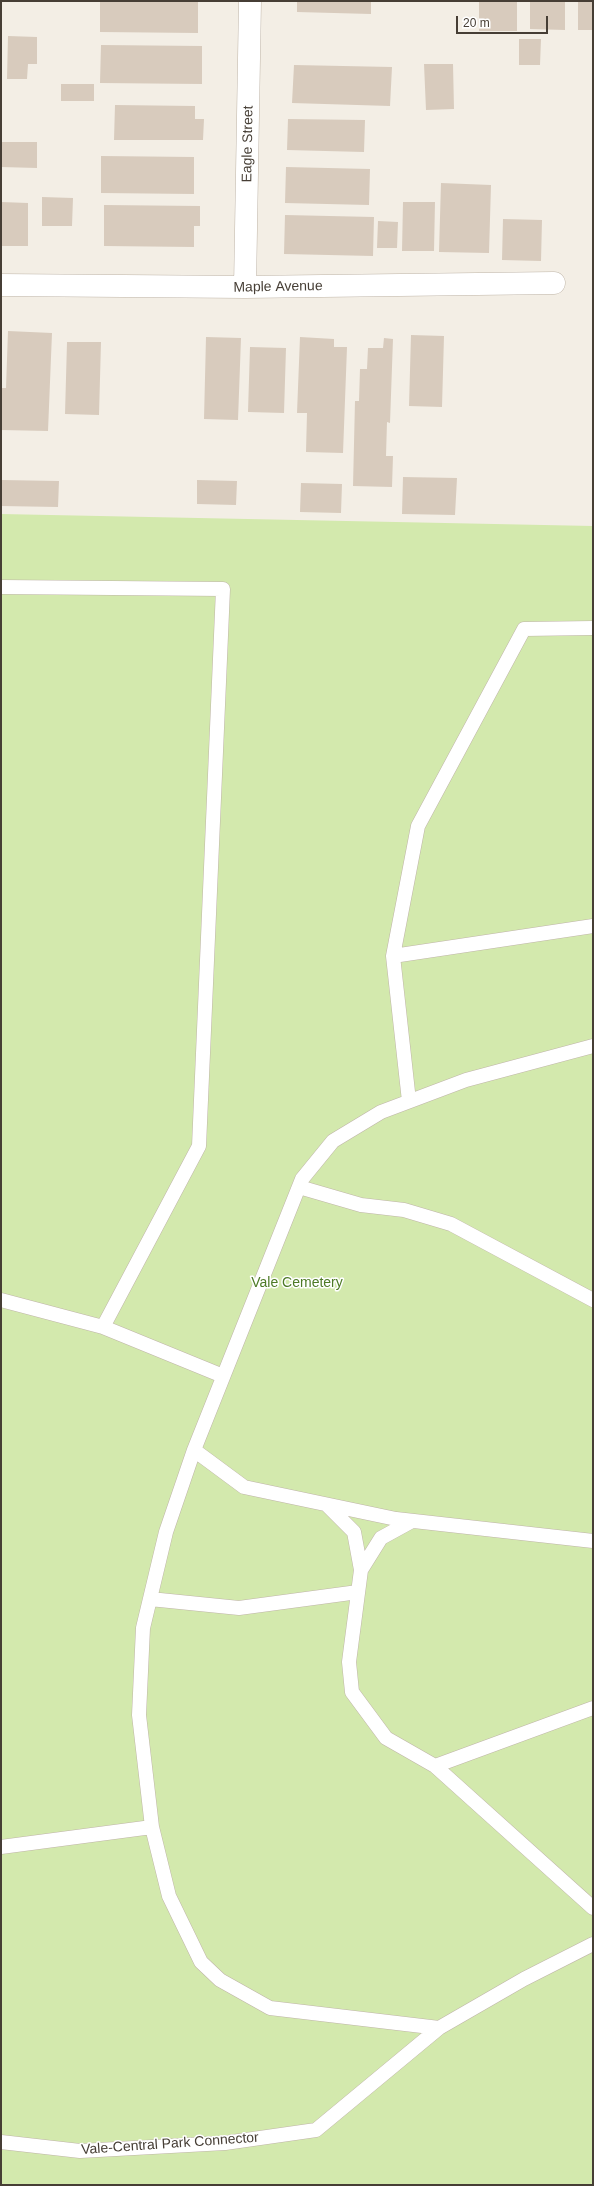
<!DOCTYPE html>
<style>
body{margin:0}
#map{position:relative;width:594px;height:2186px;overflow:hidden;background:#f3eee5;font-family:Arial,sans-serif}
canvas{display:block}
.frame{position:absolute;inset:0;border:2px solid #463e35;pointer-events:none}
.scale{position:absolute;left:456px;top:16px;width:92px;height:18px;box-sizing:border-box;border:2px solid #463e35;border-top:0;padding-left:5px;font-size:12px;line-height:14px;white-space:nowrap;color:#463e35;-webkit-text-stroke:3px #fff;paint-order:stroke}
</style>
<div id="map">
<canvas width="594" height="2186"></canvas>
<div class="frame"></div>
<div class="scale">20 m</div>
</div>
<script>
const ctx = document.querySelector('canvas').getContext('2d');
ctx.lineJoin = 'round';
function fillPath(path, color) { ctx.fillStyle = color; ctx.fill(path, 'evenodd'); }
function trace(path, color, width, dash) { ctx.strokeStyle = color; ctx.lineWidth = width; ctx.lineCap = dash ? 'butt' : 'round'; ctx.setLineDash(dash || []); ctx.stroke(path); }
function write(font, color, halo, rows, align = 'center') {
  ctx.font = font + ' Arial,sans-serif'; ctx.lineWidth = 3; ctx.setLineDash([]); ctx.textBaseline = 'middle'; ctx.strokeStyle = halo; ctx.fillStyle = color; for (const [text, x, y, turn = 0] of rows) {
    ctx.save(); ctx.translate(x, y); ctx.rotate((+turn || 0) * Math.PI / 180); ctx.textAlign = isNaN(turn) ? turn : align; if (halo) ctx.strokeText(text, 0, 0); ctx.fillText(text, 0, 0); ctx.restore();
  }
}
const green = new Path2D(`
 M1 514 593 526V2185H1Z`);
const building = new Path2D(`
 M100 1H198V33L100 32Z
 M297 1H371V14L297 12Z
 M479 1H517V31H479Z
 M530 1H565V30L530 29Z
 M578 1H593V30H578Z
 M8 36 37 37V64H28L27 79H7Z
 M519 39H541L540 65H519Z
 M101 45 202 46V84L100 83Z
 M424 64H453L454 109 426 110Z
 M294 65 392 67 390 106 292 103Z
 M61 84H94V101H61Z
 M115 105 195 106V119H204L203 140H114Z
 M288 119 365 120 364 152 287 150Z
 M1 142H37V168L1 167Z
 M101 156 194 157V194L101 193Z
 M286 167 370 169 369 205 285 203Z
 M441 183 491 185 489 253 439 252Z
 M42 197 73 198 72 226H42Z
 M1 202 28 203V246H1Z
 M403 202H435L434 251H402Z
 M104 205 200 206V226H194V247L104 246Z
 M285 215 374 217 373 256 284 254Z
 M503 219 542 220 541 261 502 260Z
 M378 221 398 222 397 248H377Z
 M8 331 52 333 48 431 1 430V388H6Z
 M411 335 444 336 442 407 409 406Z
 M206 337 241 338 238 420 204 419Z
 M300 337 334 339V347H347L343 453 306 452 307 413H297Z
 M384 338 393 339 390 423 387 422 386 456H393L392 487 353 486 355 401H359L360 369H367L368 348H383Z
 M67 342H101L99 415 65 414Z
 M250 347 286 348 284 413 248 412Z
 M403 477 457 478 455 515 402 514Z
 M1 480 59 481 58 507 1 506Z
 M197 480 237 481 236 505 197 504Z
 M301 483 342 484 341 513 300 512Z`);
const lane = new Path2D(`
 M1 587 223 589 199 1146 103 1327
 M393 956 593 926
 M409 1101 393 956 418 826 524 629 593 628
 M299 1187 361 1205 404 1210 451 1224 593 1300
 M1 1300 103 1327 223 1376
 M194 1450 244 1487 396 1519 593 1541
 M327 1505 354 1532 361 1570
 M412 1521 381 1538 361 1570 349 1662 352 1692 386 1738 435 1766 593 1908
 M150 1599 239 1608 358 1592
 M435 1766 593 1708
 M1 1847 152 1827
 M439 2028 270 2008 220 1980 201 1962 169 1896 152 1827 139 1715 143 1628 166 1532 194 1450 302 1179 333 1141 381 1112 466 1080 593 1046
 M1 2142 80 2151 225 2143 316 2130 439 2028 524 1979 593 1944`);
const street = new Path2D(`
 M1 285 245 287 554 283
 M245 287 250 1`);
const streetNames = [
 ["Eagle Street",248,144,-89],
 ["Maple Avenue",278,287,-1],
 ["Vale-Central Park Connector",170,2144,-4]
];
const parkNames = [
 ["Vale Cemetery",297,1283]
];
fillPath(green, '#d3e9ad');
fillPath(building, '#d8cbbd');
trace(lane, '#bfb5a8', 15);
trace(street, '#bfb5a8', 23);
trace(lane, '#fff', 14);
trace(street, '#fff', 22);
write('14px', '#463e35', '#fff', streetNames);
write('14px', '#4d7a26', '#fff', parkNames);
</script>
